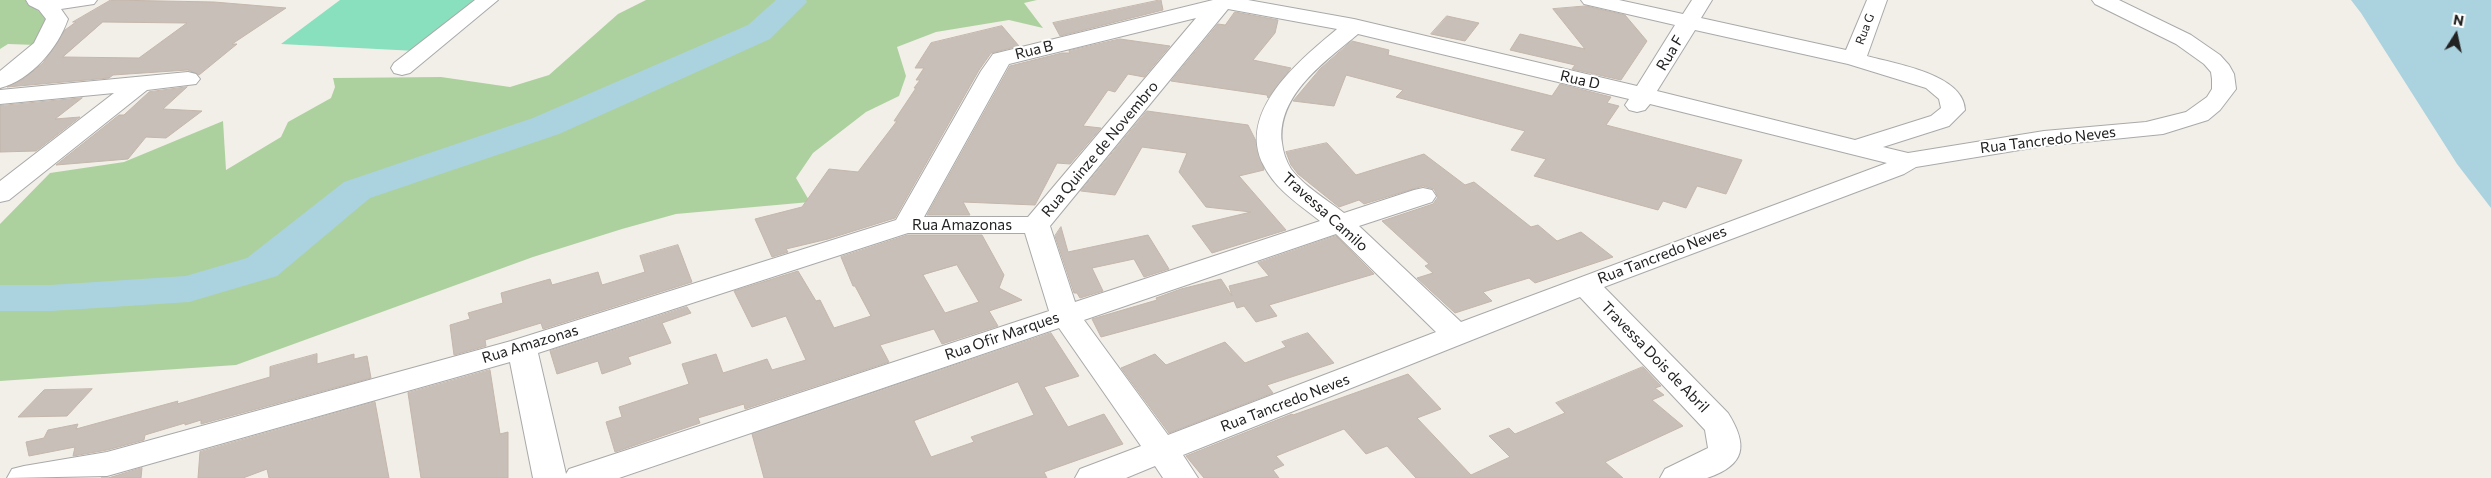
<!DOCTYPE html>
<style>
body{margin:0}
#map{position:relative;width:2491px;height:478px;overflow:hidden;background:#f2efe9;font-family:Commissioner,sans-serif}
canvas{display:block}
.north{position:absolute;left:2431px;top:10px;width:50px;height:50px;-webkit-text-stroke:4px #fff;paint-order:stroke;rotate:10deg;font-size:14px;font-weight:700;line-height:20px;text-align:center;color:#222}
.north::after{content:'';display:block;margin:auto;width:18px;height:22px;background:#222;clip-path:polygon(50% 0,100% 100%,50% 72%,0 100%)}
</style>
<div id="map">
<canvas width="2491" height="478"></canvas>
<div class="north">N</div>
</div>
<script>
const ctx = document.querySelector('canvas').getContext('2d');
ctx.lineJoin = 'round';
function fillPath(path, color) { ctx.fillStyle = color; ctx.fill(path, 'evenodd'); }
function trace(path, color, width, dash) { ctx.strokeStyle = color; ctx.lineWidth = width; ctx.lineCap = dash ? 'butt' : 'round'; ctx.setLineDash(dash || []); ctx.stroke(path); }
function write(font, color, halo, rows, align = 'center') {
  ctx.font = font + ' Commissioner,sans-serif'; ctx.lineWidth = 4; ctx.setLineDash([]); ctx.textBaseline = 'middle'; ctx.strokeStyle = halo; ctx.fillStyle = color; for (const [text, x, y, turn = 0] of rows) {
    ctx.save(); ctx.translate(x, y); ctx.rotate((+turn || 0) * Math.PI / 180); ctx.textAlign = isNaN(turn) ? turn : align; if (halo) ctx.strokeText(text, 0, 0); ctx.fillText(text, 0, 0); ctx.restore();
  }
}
const forest = new Path2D(`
 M0 0H27L26 2 48 18 36 45 8 44 0 49Z
 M646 0H1037L1024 3 1043 28 1009 20 936 32 897 47 906 76 899 96 866 112 813 153 796 178 810 202 676 214 622 229 533 257 236 365 0 381V224L50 173 124 162 223 121 226 170 281 137 288 122 331 98 335 87 333 78 441 77 510 87 549 75 618 14Z`);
const pitch = new Path2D(`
 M340 0H479L416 51 281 44Z`);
const water = new Path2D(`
 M2351 0H2491V208L2457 164 2361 13Z`);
const river = new Path2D(`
 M776 0H806L807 2 770 39 559 134 370 198 277 276 189 302 51 311H0V285H51L186 276 247 258 344 182 533 118 748 25Z`);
const building = new Path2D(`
 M111 0 214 2 286 8 232 44H237L199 75 188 70 113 75 109 78 7 87 23 79 43 63 65 30 76 22H73ZM103 22 187 23 139 58 63 57Z
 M1161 0 1163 10 1060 36 1053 23Z
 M1586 6 1625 15 1647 41 1621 80 1572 69 1575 65 1510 50 1520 34 1585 49 1553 9Z
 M1235 12 1278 20 1275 33 1253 60 1291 68 1268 98 1267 95 1171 81 1218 24 1225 25Z
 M1447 16 1479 23 1465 41 1431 34Z
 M1002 26 1019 46 991 53 979 70 895 218 828 239 786 249 788 252 772 257 755 219 802 207 829 169 858 172 897 121H894L916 88H914L920 80H916L924 68H915L931 43Z
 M1120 39 1170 46 1144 77 1128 74 1115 92 1108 90 1083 126 1101 128 1070 164 1057 163 1035 205 963 202 970 215H927L1010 66 1062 53H1070L1069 51Z
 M1352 41 1389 50 1388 55 1552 96 1560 84 1611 97 1607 103 1619 106 1606 125 1742 160 1726 194 1697 186 1686 208 1663 201 1658 210 1534 176 1546 159 1511 150 1525 131 1396 97 1403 90 1346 75 1334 106 1293 101 1320 69Z
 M187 87 163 109 202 111 166 138 146 137 128 159 56 165 119 115H124L149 92Z
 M82 98 55 119 80 117 36 151 0 152V106Z
 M1147 111 1248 125 1256 141 1264 170 1239 176 1286 230 1212 253 1192 226 1251 212 1206 207 1179 172 1187 153 1142 147 1115 195 1081 191Z
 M1327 143 1356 175 1424 154 1465 185 1474 182 1531 227 1538 225 1557 241 1581 232 1613 257 1535 283 1529 278 1483 292 1492 301 1455 313 1417 278 1433 273 1425 266 1429 264 1382 221 1433 204 1438 197 1434 189 1423 186 1364 204 1359 200 1339 207 1298 174 1291 165 1286 152Z
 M1061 227 1068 252 1148 235 1169 269 1144 277 1134 259 1092 268 1103 291 1080 298 1077 293H1074L1055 236Z
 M908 235H982L1004 275 999 288 1022 300 989 311 998 326 942 344 934 329 880 345 889 362 745 409 744 404 698 418 700 423 615 452 606 422 622 417 619 407 689 384 682 364 716 354 723 373 767 359 772 370 806 360 786 316 752 327 734 291 798 271 816 301 820 300 834 328 871 316 855 286H853L841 257ZM957 265 979 302 945 313 923 275Z
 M1336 236 1374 274 1269 305 1277 316 1256 322 1244 306 1237 308 1234 301 1101 337 1092 319 1157 300 1156 298 1181 289 1221 279 1232 296 1229 286 1269 276 1258 263Z
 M678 245 692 282 543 329 541 323 485 340 486 346 454 355 450 325 470 319 468 313 503 303 501 293 550 279 552 285 598 272 602 285 645 272 640 256Z
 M687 307 691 313 662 323 671 343 628 357 631 364 602 374 598 361 557 374 550 351Z
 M1051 333 1079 376 1044 387 1068 427 1104 414 1123 444 1044 472 1047 478H764L752 434ZM1018 382 1034 415 971 437 974 442 931 457 914 421Z
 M1308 333 1334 363 1267 385 1273 393 1169 433 1121 368 1155 354 1166 365 1225 342 1245 363 1286 347 1282 342Z
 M317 354V364L354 354V359L367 356 371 378 201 424V420L185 425V423L145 435 144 440 107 450 73 456 75 447 29 456 26 442 44 438 48 430 78 424 76 429 178 401 177 404 270 377V367Z
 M1643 367 1661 386 1655 388 1664 395 1652 400 1683 426 1605 462 1623 478H1416L1387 446 1366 454 1344 429 1276 456 1284 465 1273 470 1279 478H1204L1186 456 1292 414 1293 415 1408 374 1441 409 1417 418 1471 475 1510 457 1489 436 1509 428 1515 434 1565 413 1556 403Z
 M490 370 500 434 508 432V478H421L408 393Z
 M92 389 67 416 18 417 44 390Z
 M375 402 389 478H269L267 469 243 478H198L200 452Z
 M142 468 141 478H101H108Z`);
const minor = new Path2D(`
 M26 0H97L94 4 61 9 68 19C58 48 31 80 0 88V71L34 43 46 19 39 10 29 5Z
 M475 0H498L410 73 402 75 394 73 391 68 394 63Z
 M1213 0H1248L1354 19 1637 86 1675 25 1584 4 1581 0H1619L1683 14 1692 0H1712L1701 18 1846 50 1867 0H1887L1867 56C1895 64 1964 74 1965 110L1949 126 1883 147 1908 153 2044 131 2146 122 2186 112 2207 97 2212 89V79L2211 72 2204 64 2176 44 2095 4 2092 0H2119L2191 35 2220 55 2229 65 2234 74 2236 89 2220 110 2208 120 2163 134 2044 146 1916 167 1904 174 1604 287 1728 413C1748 445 1746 465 1707 478 1694 478 1674 478 1660 478L1665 469 1708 448 1705 430 1580 297 1183 455 1198 478H1163L1155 466 1126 478H1075L1080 469 1141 446 1059 328 619 478H533L510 362 107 476 7 478 12 469 24 466 107 452 511 341 896 220 981 71 993 54ZM1228 9 1337 29C1301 59 1235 112 1264 166 1276 190 1300 205 1320 221L1075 302 1050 226ZM1196 18 1028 217H924L1009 64ZM1695 30 1848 64 1926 88 1939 99 1941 108 1931 116 1855 140 1657 91ZM1358 34 1629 99 1625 105 1629 110 1637 112 1645 110 1650 104 1887 163 1461 322 1359 226 1432 202 1436 196 1432 190 1423 188 1414 190 1344 213C1326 199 1305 187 1291 169 1286 161 1283 152 1282 143 1276 95 1326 61 1358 34ZM908 233H1025L1049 311 569 469 566 474 538 353ZM1336 234 1436 332 1168 435 1084 320Z
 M188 72 196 74 200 79 196 84 147 90 9 200 0 202V181L114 93 0 104V90Z`);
const farStreetnames = [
 ["Rua G",1865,29,-69]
];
const streetNames = [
 ["Rua B",1034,50,-14],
 ["Rua F",1670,53,-59],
 ["Rua D",1580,80,13],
 ["Rua Tancredo Neves",2048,140,-7],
 ["Rua Quinze de Novembro",1100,149,-50],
 ["Travessa Camilo",1325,212,42],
 ["Rua Amazonas",962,225],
 ["Rua Tancredo Neves",1662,255,-21],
 ["Rua Ofir Marques",1002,336,-19],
 ["Rua Amazonas",530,344,-17],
 ["Travessa Dois de Abril",1655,357,46],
 ["Rua Tancredo Neves",1285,403,-21]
];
fillPath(forest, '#add19e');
fillPath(pitch, '#88e0be');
fillPath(water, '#aad3df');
fillPath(river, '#aad3df');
fillPath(building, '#c7bfb8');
trace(building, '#c4b6ab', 1);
trace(minor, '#a9a9a9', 2);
fillPath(minor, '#fff');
write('12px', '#222', '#fff', farStreetnames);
write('15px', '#222', '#fff', streetNames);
</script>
